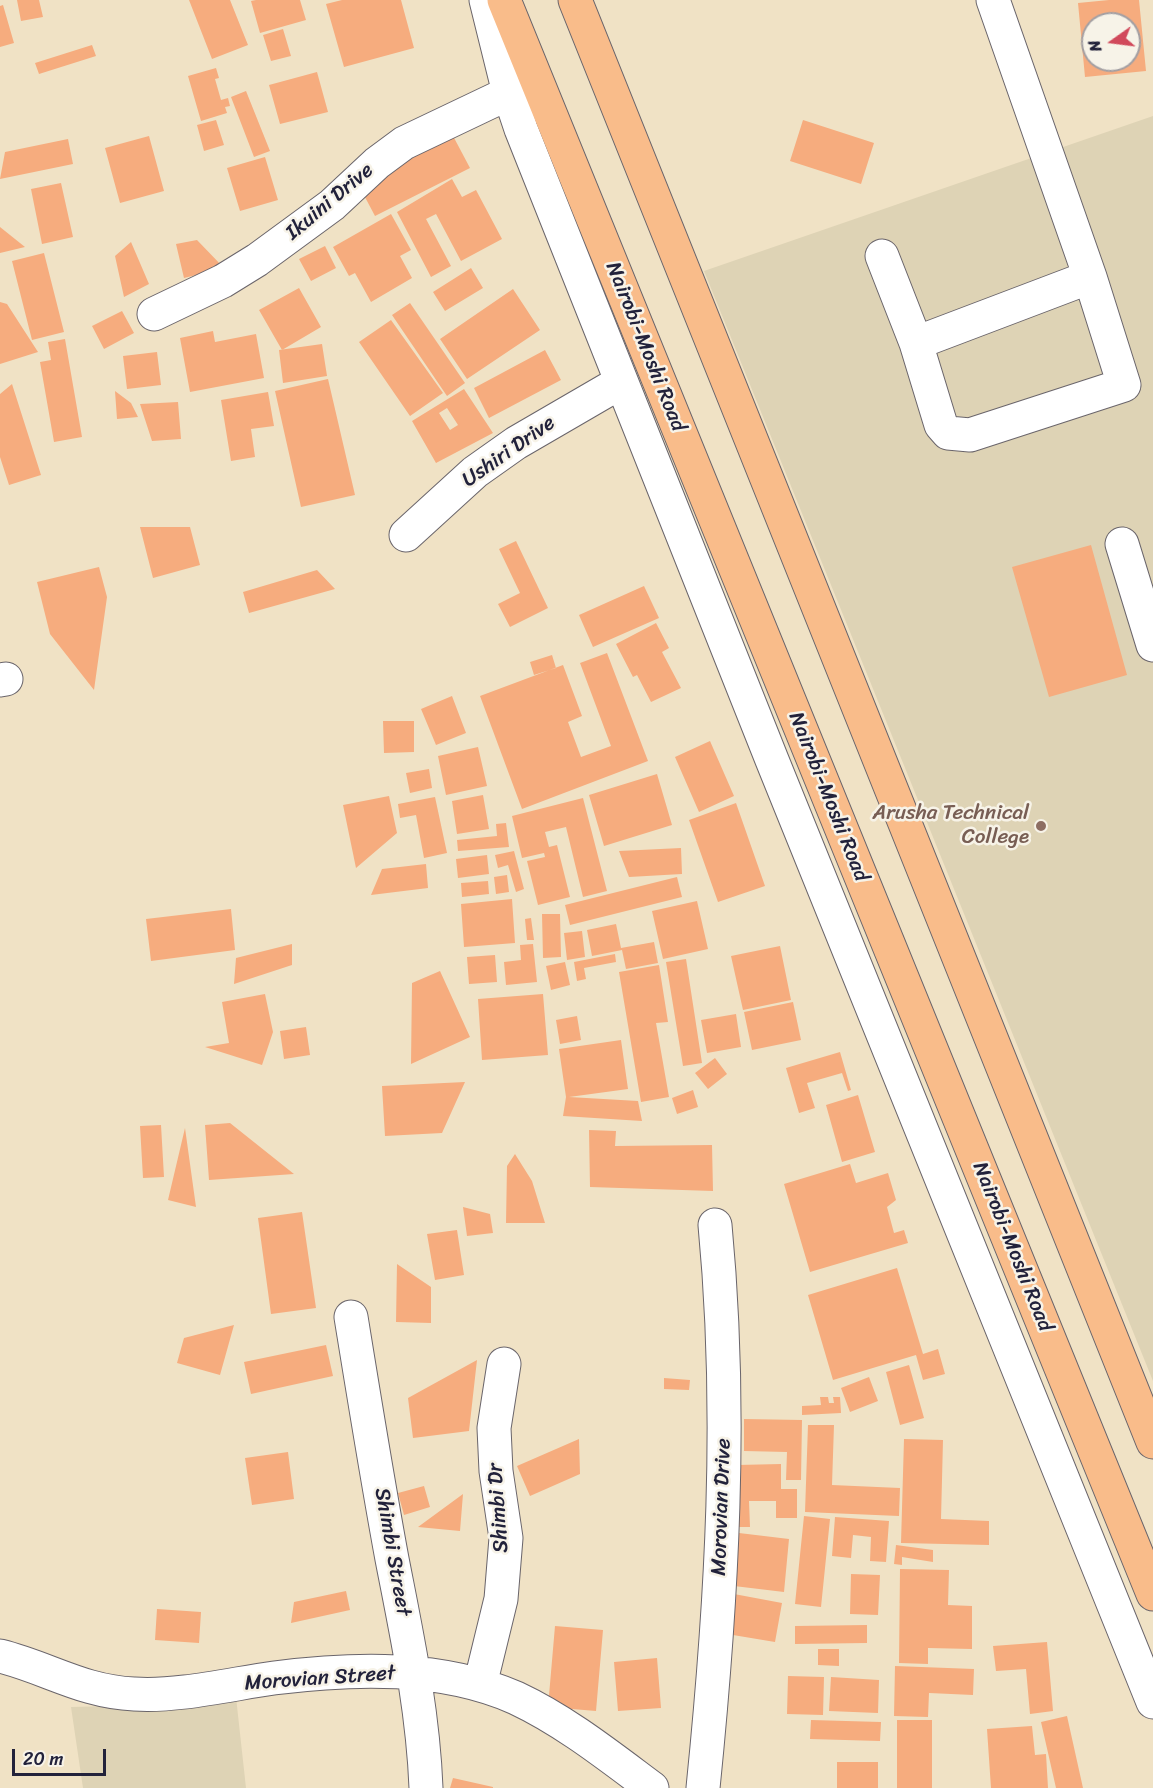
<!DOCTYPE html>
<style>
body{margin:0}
#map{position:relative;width:1153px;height:1788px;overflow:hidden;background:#f0e2c5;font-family:Sriracha,sans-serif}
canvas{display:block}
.north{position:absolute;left:1081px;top:12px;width:60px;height:60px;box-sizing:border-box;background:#f7f3e8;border:2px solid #a29fa3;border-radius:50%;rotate:256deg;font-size:16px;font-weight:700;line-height:24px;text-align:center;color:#22223b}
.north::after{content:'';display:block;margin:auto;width:21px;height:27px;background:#d1495b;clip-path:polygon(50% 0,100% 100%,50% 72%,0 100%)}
.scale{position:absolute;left:12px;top:1749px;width:94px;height:27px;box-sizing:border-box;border:3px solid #22223b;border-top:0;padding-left:8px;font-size:18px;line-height:21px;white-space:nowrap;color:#22223b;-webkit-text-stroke:4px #f7f3e8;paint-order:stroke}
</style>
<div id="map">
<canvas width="1153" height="1788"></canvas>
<div class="north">N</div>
<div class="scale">20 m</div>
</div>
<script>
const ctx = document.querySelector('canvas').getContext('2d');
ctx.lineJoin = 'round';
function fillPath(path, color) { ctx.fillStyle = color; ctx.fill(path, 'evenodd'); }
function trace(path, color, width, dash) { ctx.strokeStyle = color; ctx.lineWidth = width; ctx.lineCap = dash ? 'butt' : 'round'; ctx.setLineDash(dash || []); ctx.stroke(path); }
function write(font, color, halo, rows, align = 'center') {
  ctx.font = font + ' Sriracha,sans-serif'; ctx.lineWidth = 5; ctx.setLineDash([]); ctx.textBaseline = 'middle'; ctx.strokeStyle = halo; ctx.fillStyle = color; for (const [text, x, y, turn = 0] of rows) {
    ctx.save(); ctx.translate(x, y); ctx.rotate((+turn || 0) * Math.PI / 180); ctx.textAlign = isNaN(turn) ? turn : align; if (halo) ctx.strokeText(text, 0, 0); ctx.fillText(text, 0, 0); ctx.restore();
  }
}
const built = new Path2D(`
 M1153 116V1381L704 271Z
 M236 1697 246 1788H83L71 1707 191 1704Z`);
const building = new Path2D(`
 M17 0H39L43 17 21 21Z
 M189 0H230L248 45 212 59Z
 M256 0H300L306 20 260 33 251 1Z
 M342 0H401L414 48 344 67 326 4Z
 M1109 0H1139L1146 71 1085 77 1078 3ZM1093 24H1129V60H1093Z
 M3 5 14 43 0 47V6Z
 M283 29 291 56 271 61 263 35Z
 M92 45 96 56 39 74 35 63Z
 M216 68 219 78 215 79 221 100 228 98 230 106 225 107 227 113 201 121 188 76Z
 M317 72 328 112 280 124 269 85Z
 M246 91 270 151 254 157 231 97Z
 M216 120 224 145 204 151 197 125Z
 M803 120 874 143 861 184 790 161Z
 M452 134 470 168 375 216 357 182Z
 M149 136 164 191 120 203 105 148Z
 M68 139 73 164 0 179 5 152Z
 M265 157 278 200 240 211 227 168Z
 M452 179 462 197 476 190 502 239 461 261 436 214 426 219 451 266 431 277 397 212Z
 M61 183 73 237 42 244 31 189Z
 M391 214 411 250 400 256 412 278 371 302 355 273 349 276 333 247Z
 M0 227 25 247 0 253Z
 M197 240 224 268 184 278 176 244Z
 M131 242 149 284 124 297 115 256Z
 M325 246 336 268 311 281 299 259Z
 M44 253 64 332 32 340 12 261Z
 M471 268 483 288 445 311 433 292Z
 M299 288 321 327 282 350 259 310Z
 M513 289 540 330 467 379 440 339Z
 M0 302 7 304 38 352 0 364Z
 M410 303 465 383 447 396 392 315Z
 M122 311 134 333 104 349 92 326Z
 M391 320 443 393 410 416 359 342Z
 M213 331 215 342 256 334 264 378 190 392 180 338Z
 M65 339 82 437 54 442 40 362 51 360 48 342Z
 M322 344 327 376 283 383 279 350Z
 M545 350 561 380 489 418 474 388Z
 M157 352 161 385 127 389 123 356Z
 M328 379 355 495 301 507 275 391Z
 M12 384 41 475 9 485 0 457V394Z
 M464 389 493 433 436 463 412 421ZM447 408 458 425 450 430 439 413Z
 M115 391 131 403 138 417 117 419Z
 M268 392 274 426 251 429 255 457 231 461 221 400Z
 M178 402 181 439 152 441 140 404Z
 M140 527H190L200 565 153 578Z
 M516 541 548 608 510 627 498 604 520 593 499 549Z
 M1091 545 1127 675 1049 697 1012 567Z
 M99 567 107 597 94 690 50 634 37 582Z
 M317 570 335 589 249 613 243 592Z
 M644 586 659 618 593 647 579 615Z
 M656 623 669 648 662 652 681 688 651 702 637 675 633 677 616 644Z
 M607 653 648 761 522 809 480 696 563 665 582 716 568 722 581 757 611 746 580 663Z
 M552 655 556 668 534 675 530 662Z
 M452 696 466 733 436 745 421 709Z
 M383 721H414V752L384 753Z
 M710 741 734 796 699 812 675 757Z
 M478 747 487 786 446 795 438 756Z
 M429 769 432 788 410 793 406 773Z
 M657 774 672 825 604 846 589 795Z
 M483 795 489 829 457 834 452 801Z
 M389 796 397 833 356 868 343 805Z
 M435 797 447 853 424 858 416 815 400 818 398 804Z
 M583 798 607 891 583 897 566 827 545 832 549 847 557 845 570 897 538 905 527 861 545 857 544 853 522 858 512 816Z
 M736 803 765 886 718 902 689 820Z
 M506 823 509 847 458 851 457 840 497 836 496 824Z
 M681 848 682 874 629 877 619 851Z
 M514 851 524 889 516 892 508 865 498 868 495 855Z
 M487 855 489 874 458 878 456 859Z
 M426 864 428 888 371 895 382 869Z
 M507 875 509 892 496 894 494 877Z
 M677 877 682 897 570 925 565 905Z
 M488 881 489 894 462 897 461 883Z
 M512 899 515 943 464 947 461 904Z
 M697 901 708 949 663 959 652 911Z
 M231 909 235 950 151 961 146 919Z
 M542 914H560L561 957 543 958Z
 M531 918 534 940H527L525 919Z
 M616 924 621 948 654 942 658 963 626 969 622 950 592 956 587 930Z
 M582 931 585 957 567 960 564 933Z
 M292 944V965L234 984 236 958Z
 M533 944 537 982 506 985 504 962 521 960 520 945Z
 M780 946 791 1000 743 1010 731 956Z
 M615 954 616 962 584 968 586 979 577 981 574 962Z
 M495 955 497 982 469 984 467 957Z
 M686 959 702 1063 683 1066 666 962Z
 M565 962 570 985 551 990 546 966Z
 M659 965 668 1022 656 1023 669 1097 641 1102 619 972Z
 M440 971 470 1037 411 1064 412 983Z
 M265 994 273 1032 262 1065 205 1047 229 1043 222 1002Z
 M543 994 548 1055 482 1060 478 999Z
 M793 1002 801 1040 752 1050 744 1012Z
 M736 1014 741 1047 707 1053 701 1020Z
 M577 1016 581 1040 560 1044 556 1020Z
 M306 1027 310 1055 284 1059 280 1031Z
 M621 1040 628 1089 569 1097 638 1101 642 1121 563 1116 566 1097 559 1049Z
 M840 1052 851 1090 848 1091 842 1073 807 1083 815 1108 799 1113 786 1068Z
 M715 1058 727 1074 708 1089 695 1073Z
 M465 1082 442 1133 385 1136 382 1086Z
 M693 1090 698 1107 677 1114 672 1098Z
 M858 1095 875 1152 842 1162 826 1105Z
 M230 1123 294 1174 209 1180 205 1125Z
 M161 1125 164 1177 143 1178 140 1126Z
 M185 1128 196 1207 168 1200Z
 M589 1130 616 1131 615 1146 712 1145 713 1191 590 1187Z
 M515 1154 532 1181 545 1223H506L507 1166Z
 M850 1164 856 1183 888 1173 896 1200 887 1207 894 1233 904 1230 908 1243 810 1272 784 1184Z
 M463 1207 490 1214 493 1233 467 1236Z
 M302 1212 316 1308 271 1314 258 1218Z
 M457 1230 464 1275 435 1280 427 1234Z
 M397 1264 431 1287V1323L396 1322Z
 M897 1268 923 1354 938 1349 945 1374 923 1380 916 1355 833 1380 808 1295Z
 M234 1325 220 1375 177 1363 184 1338Z
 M326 1345 333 1376 251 1394 244 1362Z
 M477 1360 469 1431 413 1438 408 1398Z
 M909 1365 924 1418 900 1425 886 1372Z
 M869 1377 878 1401 850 1412 841 1388Z
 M664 1378 690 1380 689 1390 664 1389Z
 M820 1397H828L829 1403H834L833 1397H840L841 1413 802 1415V1406L821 1405Z
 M744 1419 802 1420 801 1480H786L787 1452 744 1451Z
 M808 1425H834L832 1485 900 1488 899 1516 805 1512Z
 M579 1439 580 1474 530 1496 517 1466Z
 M904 1439 943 1440 941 1519 989 1521V1545L901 1543Z
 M288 1452 294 1499 252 1505 245 1458Z
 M781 1464V1489H797V1518H776V1501H749L750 1527H738L737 1465Z
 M424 1486 430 1507 404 1515 398 1493Z
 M463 1494 460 1531 418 1527Z
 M804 1516 830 1519 821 1607 795 1604Z
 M835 1517 889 1521 886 1562 870 1561 871 1537 853 1535 851 1558 832 1556Z
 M739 1533 789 1539 784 1592 734 1586Z
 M896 1545 933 1550V1562L902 1557V1565L894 1564Z
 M900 1569 949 1570 948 1605 972 1606V1649L928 1648V1664L899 1663Z
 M851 1574 880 1575 878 1615 850 1614Z
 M346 1591 350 1610 291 1623 294 1602Z
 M734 1594 782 1603 775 1642 727 1634Z
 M157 1609 201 1612 199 1643 155 1640Z
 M867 1625V1643L795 1644V1626Z
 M555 1626 603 1630 596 1711 548 1707Z
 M1047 1642 1053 1711 1030 1714 1026 1669 996 1671 993 1646Z
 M818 1649H839V1666L818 1665Z
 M657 1658 661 1708 618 1711 614 1662Z
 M895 1666 974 1669 973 1695 929 1693 928 1717 894 1716Z
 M788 1676 824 1677 823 1715 787 1714Z
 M831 1677 879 1680 878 1713 829 1711Z
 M1067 1716 1083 1788H1056L1041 1722Z
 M811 1720 881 1722 880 1741 810 1739Z
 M897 1720H932V1788H897Z
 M1032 1726 1035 1755 1046 1754 1048 1788H991L987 1729Z
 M837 1762H878V1788H837Z
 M453 1778 493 1787V1788H450Z`);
const minor = new Path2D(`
 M486 0 509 93 521 129 772 760 1153 1702
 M882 256 916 343 941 425 948 433 970 435 1124 385 1090 277 993 0
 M154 314 223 281 257 260 332 205 377 163 404 143 509 93
 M916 343 1090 277
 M406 535 475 472 516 443 621 382
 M1122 544 1153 645
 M0 680 6 679
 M351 1317C364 1397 377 1478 392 1559 407 1636 423 1710 426 1788
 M0 1656C48 1668 83 1692 134 1694 178 1697 231 1684 274 1678 353 1668 442 1665 516 1698 565 1721 609 1756 652 1788
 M480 1685 501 1599 506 1538 496 1471 494 1428 504 1364
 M703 1788C722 1601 733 1413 715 1225`);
const highway = new Path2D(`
 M504 0 1153 1594
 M575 0 1153 1442`);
const markers = [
 [1041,826,6,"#8d6e63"]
];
const streetNames = [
 ["Ikuini Drive",330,202,-40],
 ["Nairobi-Moshi Road",645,347,68],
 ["Ushiri Drive",509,452,-35],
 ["Nairobi-Moshi Road",828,797,68],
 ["Nairobi-Moshi Road",1012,1247,68],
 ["Morovian Drive",722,1507,-88],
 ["Shimbi Dr",499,1508,-94],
 ["Shimbi Street",392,1552,80],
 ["Morovian Street",320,1679,-4]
];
const educationNames = [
 ["Arusha Technical",1029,814],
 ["College",1029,838]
];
fillPath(built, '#ded3b5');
fillPath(building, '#f6ac7e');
trace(minor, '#6a656b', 35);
trace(highway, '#6a656b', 35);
trace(minor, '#fff', 33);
trace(highway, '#f9bc8a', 33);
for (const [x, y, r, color] of markers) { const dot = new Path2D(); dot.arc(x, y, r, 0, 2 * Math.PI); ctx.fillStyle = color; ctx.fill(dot); trace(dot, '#f7f3e8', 2); }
write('21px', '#22223b', '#f7f3e8', streetNames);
write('21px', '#785e54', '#f7f3e8', educationNames, 'right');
</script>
